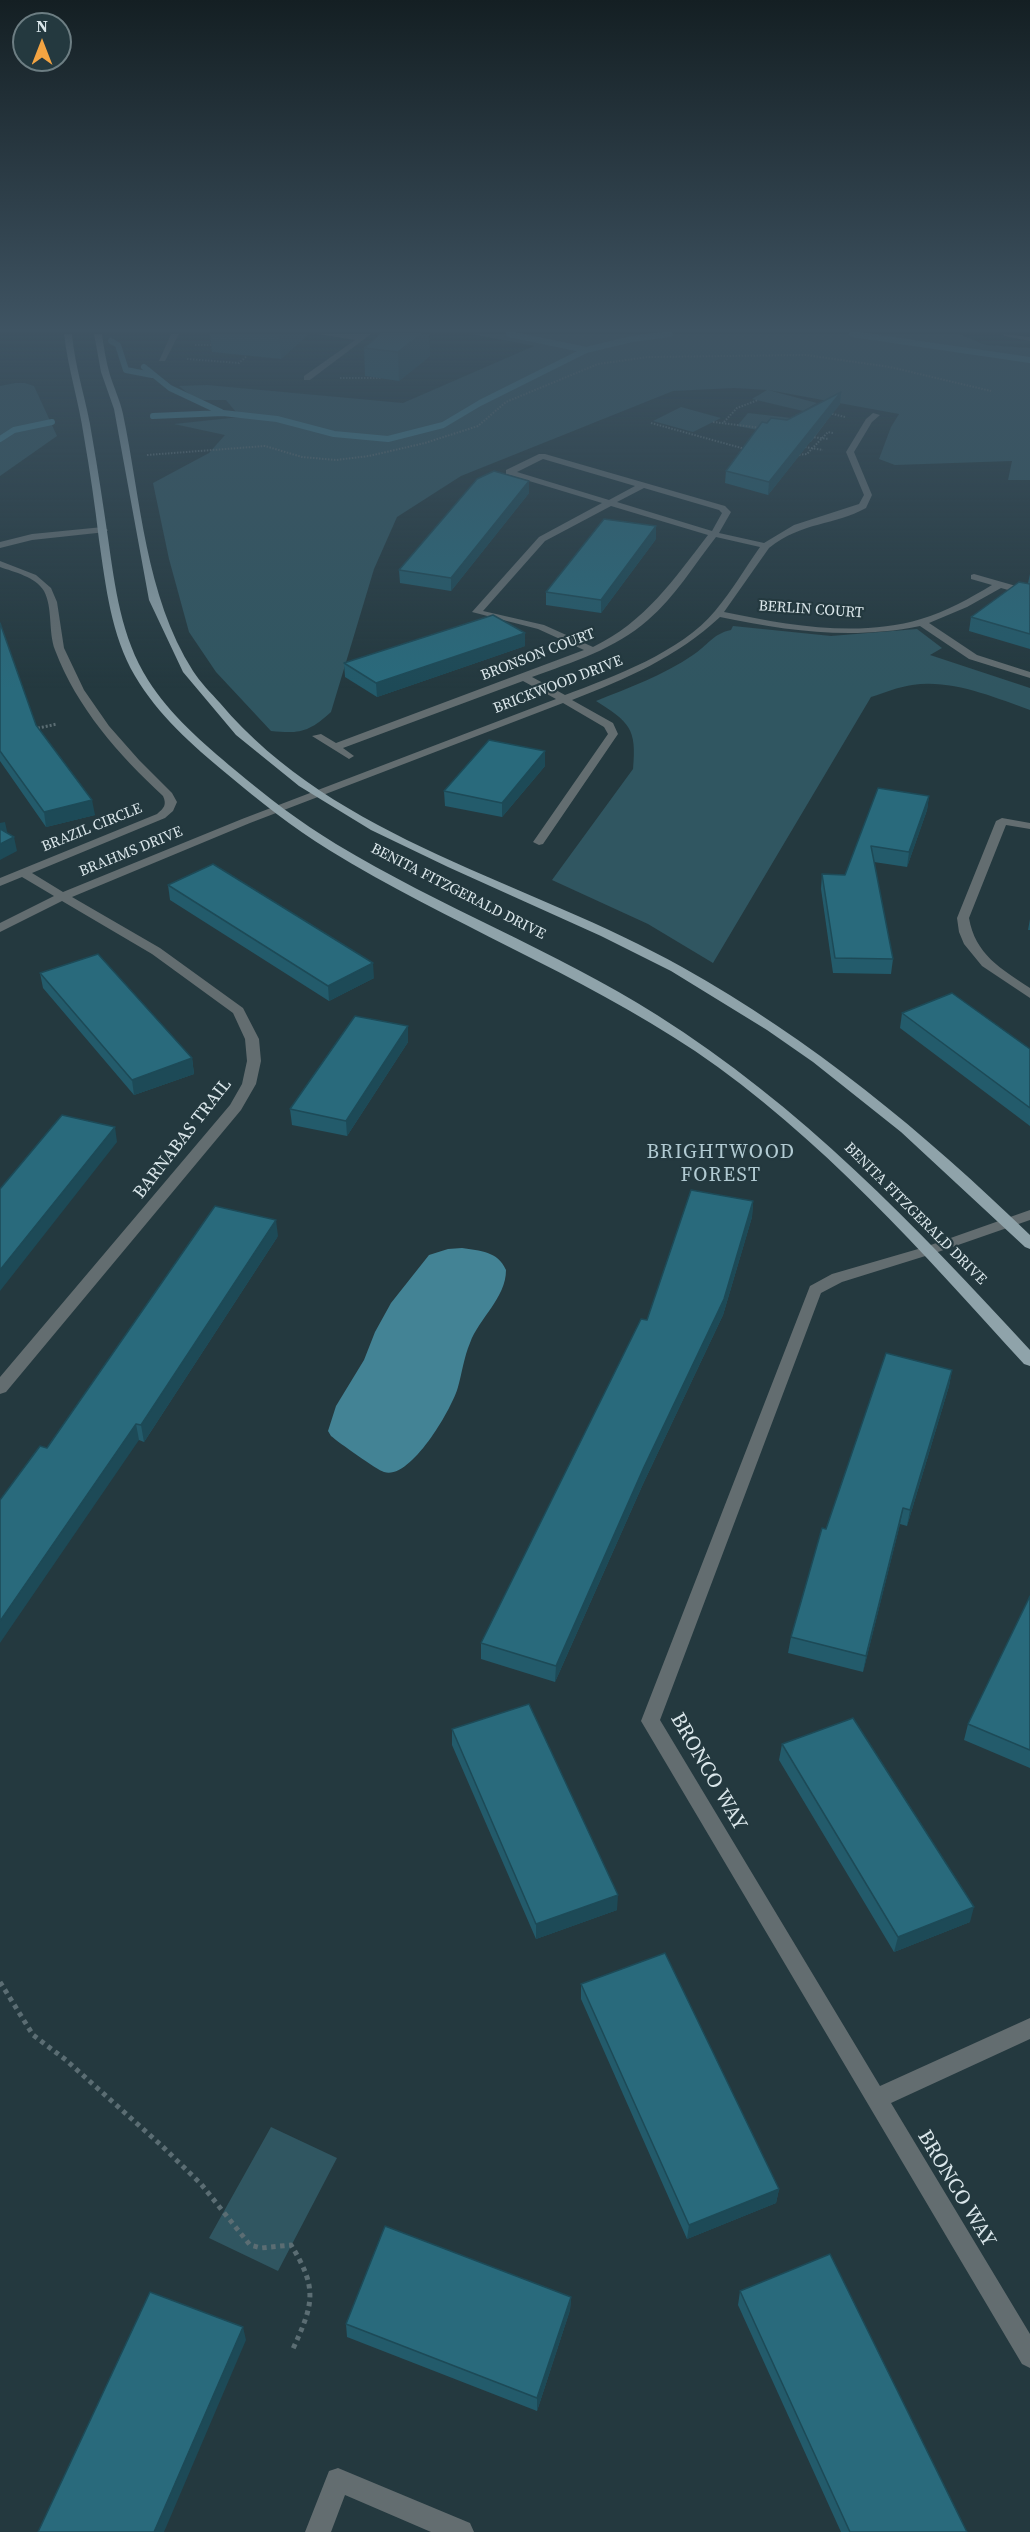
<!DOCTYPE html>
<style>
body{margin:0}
#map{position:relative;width:1030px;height:2532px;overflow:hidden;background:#24393f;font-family:"Source Serif 4",serif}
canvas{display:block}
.north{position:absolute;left:12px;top:12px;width:60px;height:60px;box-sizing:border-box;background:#24393f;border:2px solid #6d7e83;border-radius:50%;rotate:0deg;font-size:16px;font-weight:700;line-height:24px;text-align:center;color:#dae6ea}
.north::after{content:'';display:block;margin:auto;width:21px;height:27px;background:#f3a442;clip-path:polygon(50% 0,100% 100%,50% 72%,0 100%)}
</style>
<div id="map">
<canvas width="1030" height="2532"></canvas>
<div class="north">N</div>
</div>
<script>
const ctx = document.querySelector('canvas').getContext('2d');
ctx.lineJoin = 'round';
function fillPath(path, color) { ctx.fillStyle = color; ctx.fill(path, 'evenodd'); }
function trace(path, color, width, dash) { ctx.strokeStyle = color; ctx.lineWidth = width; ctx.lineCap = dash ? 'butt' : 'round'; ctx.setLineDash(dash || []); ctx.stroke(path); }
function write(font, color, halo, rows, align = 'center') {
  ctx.font = font + ' "Source Serif 4",serif'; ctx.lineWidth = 4.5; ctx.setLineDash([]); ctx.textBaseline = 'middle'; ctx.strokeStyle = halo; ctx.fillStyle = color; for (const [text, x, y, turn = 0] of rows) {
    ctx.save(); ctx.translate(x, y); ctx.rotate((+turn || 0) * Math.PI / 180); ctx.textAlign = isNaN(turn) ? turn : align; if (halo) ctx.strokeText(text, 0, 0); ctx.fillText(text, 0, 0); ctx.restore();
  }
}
const green = new Path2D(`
 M471 334H959L986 345 1030 348V480H1008L1012 461 895 465 879 459 891 427 899 414 768 390 817 403 803 411 752 399 767 390 734 388 673 391 461 476 397 517 374 569 331 712C309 732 300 734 271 731L216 672 189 632 169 559 153 483 209 453 225 435 174 424 240 417 226 400H196L179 386 207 385 403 403 534 346Z
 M15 383H25L34 386 57 436 0 476V386Z
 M681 407 721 418 693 432 653 421Z
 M748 413 826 422 811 442C785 439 763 430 737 426Z
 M733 626 831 636 917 629 942 648 930 655 1030 688V710C993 697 952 679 912 685 898 687 884 693 871 697L713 963 648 924 552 880 633 769C637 728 629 722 596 701 628 688 664 675 693 655 707 646 714 633 731 630Z
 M271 2127 337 2158 278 2271 209 2238Z`);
const water = new Path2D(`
 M462 1248C480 1251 498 1251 506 1270 506 1298 479 1318 470 1343 464 1357 462 1373 458 1387 452 1409 410 1481 384 1472 377 1470 338 1442 331 1436L328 1431 336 1406 364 1360 375 1332 391 1303 429 1255 448 1249Z`);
const stream = new Path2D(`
 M509 334 586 350
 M852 334 1030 360
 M111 341 118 345 126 370 152 375
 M144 367 170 388 221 412
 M153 416 223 413 277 419 334 434 388 439 443 425 480 403 586 350 632 339 670 334
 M0 439 14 430 52 422`);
const pathFar2 = new Path2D(`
 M195 345H215
 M187 359 239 363 247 356
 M340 378H381
 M829 413 845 417
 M713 422 762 428
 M724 422 737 408 758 400
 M651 423 745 449
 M813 435 811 437 829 439
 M805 447 823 450
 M147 455 265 446 302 457 336 460 369 456 425 443 478 426 506 402 598 364 648 357 806 355 890 367 991 391
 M796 455 807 454 828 432 833 433`);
const pathFar1 = new Path2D(`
 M34 729 57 724`);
const path = new Path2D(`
 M0 1982 33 2035 66 2060 161 2145 201 2184 250 2245 261 2248 291 2245C319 2290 313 2305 292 2351`);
const minor = new Path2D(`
 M171 334H179L165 361H159Z
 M318 334H371L310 380H304V376L355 340Z
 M1003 334 1030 337V341L1004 336Z
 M873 413 880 415 872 422 854 452 872 495 866 508C834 526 803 521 769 548L724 612C787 625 858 638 921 619 946 612 970 598 992 585L971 579V575L974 574 1030 590V596L1001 588 967 607 929 623 977 655 1030 672V678L969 659 920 626C852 640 787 631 720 617 677 657 626 679 572 700L613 723 618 734 543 844 539 845 533 842 608 734 604 727 563 703 250 823 72 897 160 948 243 1008 259 1039 261 1061 256 1084 241 1110 6 1392 0 1394V1377L230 1105 242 1084 247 1061 245 1039 233 1013 152 954 62 901 0 932V923L54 896 22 877 0 886V878L157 814C164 808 167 805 163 796 118 754 77 708 55 650 48 631 53 608 44 591 36 577 14 572 0 567V561L36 575 51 588 57 602 64 648 84 690 109 726 139 760 172 793 177 802 173 811 165 818 32 873 63 892 242 819 556 699 523 681 343 748 354 756 349 759 312 736 321 734 336 743 584 650 538 629 472 612 539 537 602 503 506 474V470L539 454H545L725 506 731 512 719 533 764 543 794 525 859 504 864 495 846 452 866 419ZM543 459 635 486 609 500 517 472ZM644 488 719 510 722 513 712 531 617 502ZM611 506 708 535C674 579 645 622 593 647L544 625 483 611 545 541ZM716 537 760 547C745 568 732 591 715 611 681 652 613 677 565 695L532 677C573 662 615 649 648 620 675 597 694 565 716 537Z
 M103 527 108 530 106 532 32 540 0 548V542L32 534Z
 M1002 818 1030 823V829L1006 825 969 918C975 954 1001 969 1030 988V998L982 966 964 944 959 932 957 918 996 821Z
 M1030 1210V1220L935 1253 842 1282 821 1293 660 1720 880 2086 1030 2018V2039L891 2103 1030 2334V2368L1022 2364 641 1721 810 1286 832 1274 925 1247Z
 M338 2468 470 2523 474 2532H431L345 2495 331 2532H305L329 2471Z`);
const major = new Path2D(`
 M64 334H72C75 369 87 402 92 436 98 470 103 504 108 538 115 587 121 637 148 680 170 715 203 743 235 770 267 797 300 822 336 844 440 907 554 950 657 1015 800 1105 916 1226 1030 1350V1366L1024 1364C923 1253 820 1136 695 1051 578 973 448 923 329 850 292 827 259 801 227 774 192 745 158 715 135 676 111 635 106 587 99 540 95 506 90 471 84 437 79 402 68 369 64 334Z
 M94 334H102C104 348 106 362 110 375 114 388 120 400 123 414 141 500 145 595 193 671 200 682 211 693 220 703 336 841 530 881 682 967 811 1039 925 1133 1030 1235V1249L1025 1247 901 1132 813 1062 767 1030 671 971 601 936 448 867 371 830 299 786 236 735 183 672 149 600 114 409 101 372Z`);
const wall = new Path2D(`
 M210 334H309L281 359 212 352Z
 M381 334H429L430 356 399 381 365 376 364 348Z
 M841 392 840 404 768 495 725 483 726 471 767 423 787 420Z
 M529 481V493L451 591 400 583 399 570Z
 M656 539 601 613 546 605V592Z
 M1030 574V649L969 631 971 617 1028 583Z
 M0 623 36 725 95 815 46 827 0 761Z
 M525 646 377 697 345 677 344 663Z
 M545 766 502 817 445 806 444 791Z
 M878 788 929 796 927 810 907 867 874 862 893 959 891 974 833 973 821 889 822 874 845 875Z
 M168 885 374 978 329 1001 170 900Z
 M1030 919V930H1028Z
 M40 973 192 1058 194 1074 134 1095 43 988Z
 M902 1013 1030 1049V1126L900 1028Z
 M408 1026V1042L347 1136 292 1125 290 1109Z
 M753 1201 752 1217 723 1315 643 1484 555 1682 481 1659V1643L647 1320Z
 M278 1236 144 1442 139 1440 47 1448Z
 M952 1370 949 1386 907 1526 900 1524 863 1672 788 1653 791 1637 826 1529Z
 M1030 1596V1768L964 1740 968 1724Z
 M452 1729 617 1910 536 1939 452 1745Z
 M782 1744 970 1922 894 1952 779 1760Z
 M581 1984 779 2189 776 2203 687 2239 581 1999Z
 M740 2291 967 2532H841L738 2305Z
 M571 2297 570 2310 537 2411 347 2337 346 2324Z`);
const shadedWall = new Path2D(`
 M279 334H309L281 359Z
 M421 334H429L430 356 399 381 398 352Z
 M841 392 840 404 768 495 769 482Z
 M529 481V493L451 591V578Z
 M656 526V539L601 613V600Z
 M525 633V646L377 697 376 683Z
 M545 751V766L502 817V803Z
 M929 796 927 810 907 867 909 852Z
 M92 800 95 815 46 827 44 812Z
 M5 822 8 836 0 838V823Z
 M14 837 17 851 0 860V844Z
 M373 963 374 978 329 1001 328 986Z
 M408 1026V1042L347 1136 346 1121Z
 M192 1058 194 1074 134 1095 132 1080Z
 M115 1127 117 1142 0 1291V1270Z
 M753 1201 752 1217 723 1315 643 1484 555 1682 556 1666Z
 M276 1220 278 1236 144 1442 141 1425Z
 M952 1370 949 1386 907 1526 910 1510Z
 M136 1424 139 1440 0 1643V1621Z
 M903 1508 900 1524 863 1672 866 1656Z
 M618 1895 617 1910 536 1939V1924Z
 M974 1907 970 1922 894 1952 898 1937Z
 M779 2189 776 2203 687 2239 689 2225Z
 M571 2297 570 2310 537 2411V2398Z
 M243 2327 246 2340 164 2532H154Z`);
const building = new Path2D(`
 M381 334H421L398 352 364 348Z
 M841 392 769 482 726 471 762 422 767 423 771 418 787 420Z
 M494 471 529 481 451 578 399 570 477 479Z
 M604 519 656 526 601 600 546 592Z
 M1019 582 1030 584V634L971 617Z
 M493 615 525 633 376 683 344 663Z
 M0 623 36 725 92 800 44 812 0 751Z
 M489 740 545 751 502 803 444 791Z
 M878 788 929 796 909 852 871 846 893 959 835 958 822 874 845 875Z
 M0 829 14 837 0 844Z
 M213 864 373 963 328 986 168 885Z
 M98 954 192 1058 132 1080 40 973Z
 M952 993 1030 1049V1108L902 1013Z
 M355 1016 408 1026 346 1121 290 1109Z
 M62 1115 115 1127 0 1270V1189Z
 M691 1190 753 1201 724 1299 644 1467 556 1666 481 1643 641 1319 647 1320Z
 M215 1206 276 1220 141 1425 136 1424 0 1621V1500L40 1446 47 1448Z
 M886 1353 952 1370 910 1510 903 1508 866 1656 791 1637 822 1528 826 1529Z
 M1030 1596V1750L968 1724Z
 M529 1704 618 1895 536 1924 452 1729Z
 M853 1718 974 1907 898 1937 782 1744Z
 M665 1953 779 2189 689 2225 581 1984Z
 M385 2226 571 2297 537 2398 346 2324Z
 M830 2254 967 2532H850L740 2291Z
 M150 2292 243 2327 154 2532H38Z`);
const farStreetnames = [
 ["BERLIN COURT",811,610,4],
 ["BRONSON COURT",538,655,-21],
 ["BRICKWOOD DRIVE",558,685,-21],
 ["BRAZIL CIRCLE",92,828,-22],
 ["BRAHMS DRIVE",131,852,-22],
 ["BENITA FITZGERALD DRIVE",458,892,27],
 ["BENITA FITZGERALD DRIVE",915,1214,45]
];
const streetNames = [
 ["BARNABAS TRAIL",183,1139,-52]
];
const neighbourhoodNames = [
 ["BRIGHTWOOD",721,1153],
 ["FOREST",721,1176]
];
const nearStreetnames = [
 ["BRONCO WAY",708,1772,60],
 ["BRONCO WAY",956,2189,59]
];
fillPath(green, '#305661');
fillPath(water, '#438395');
trace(stream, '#438395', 6);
trace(pathFar2, '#5b6d73', 2, [1.5, 1.5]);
trace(pathFar1, '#5b6d73', 3, [2, 2]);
trace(path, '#5b6d73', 5, [4.5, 4.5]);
fillPath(minor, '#636d70');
fillPath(major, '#8fa3aa');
fillPath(wall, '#235b6b');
fillPath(shadedWall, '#1d4a57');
fillPath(building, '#296a7c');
trace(building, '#1d4a57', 1.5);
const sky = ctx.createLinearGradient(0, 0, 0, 689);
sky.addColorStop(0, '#141f23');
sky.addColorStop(0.48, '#3f5463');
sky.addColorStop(1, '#3f546300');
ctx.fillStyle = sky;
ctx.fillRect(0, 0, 1030, 689);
write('15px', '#dae6ea', '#24393f', farStreetnames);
write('18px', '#dae6ea', '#24393f', streetNames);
ctx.letterSpacing = '1.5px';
write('20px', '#b2cbd3', '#24393f', neighbourhoodNames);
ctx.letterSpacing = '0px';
write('21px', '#dae6ea', '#24393f', nearStreetnames);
</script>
